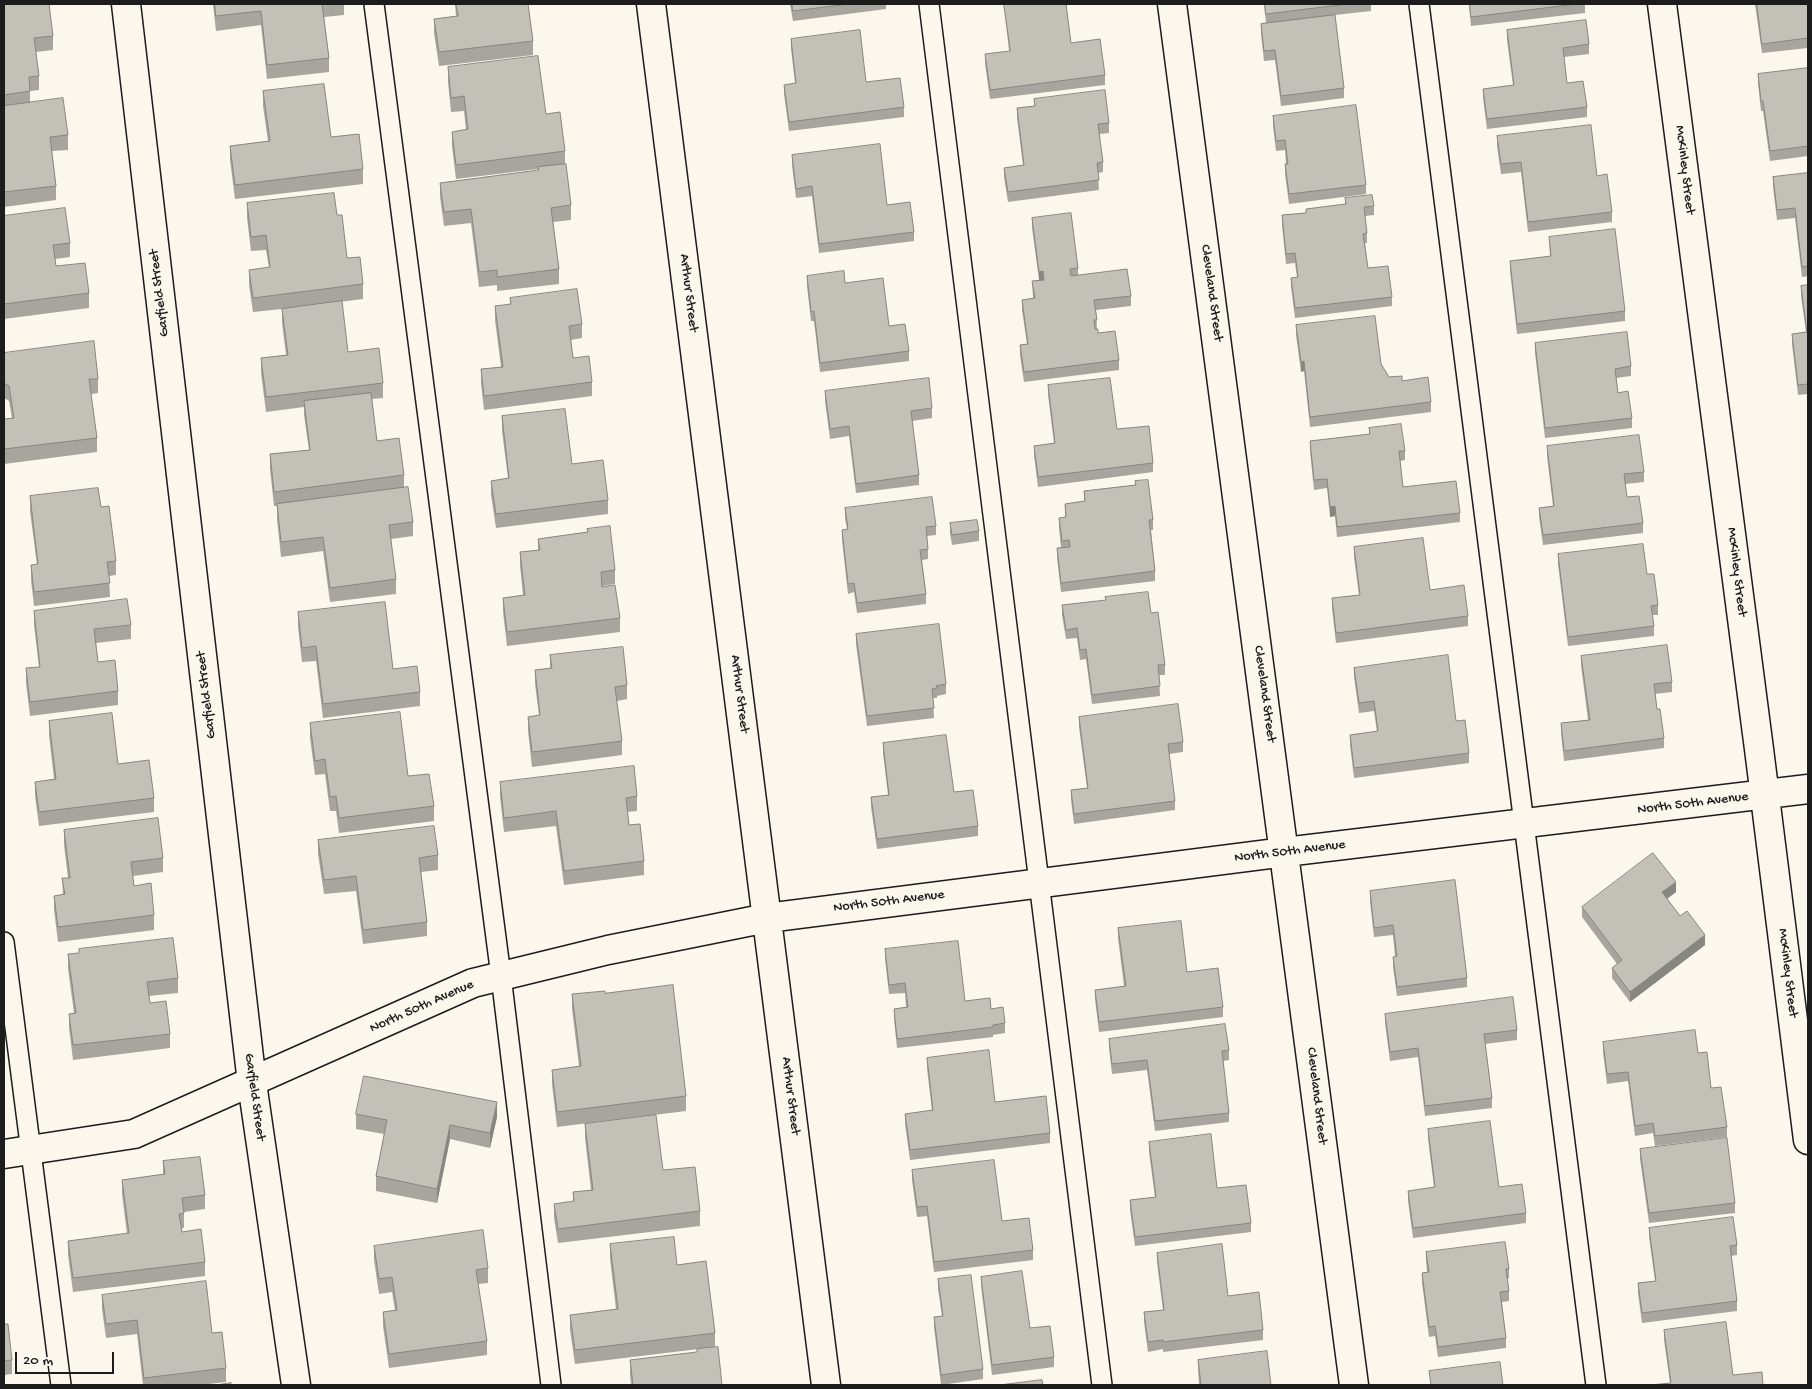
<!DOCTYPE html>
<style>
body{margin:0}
#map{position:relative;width:1812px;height:1389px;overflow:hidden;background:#fbf7ec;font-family:"Gochi Hand",sans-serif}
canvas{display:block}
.frame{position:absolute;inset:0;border:5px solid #1c1c1c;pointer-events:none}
.scale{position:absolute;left:15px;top:1352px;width:99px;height:22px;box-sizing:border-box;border:2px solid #1c1c1c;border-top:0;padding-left:6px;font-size:15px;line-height:18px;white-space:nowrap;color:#1c1c1c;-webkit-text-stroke:4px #fbf7ec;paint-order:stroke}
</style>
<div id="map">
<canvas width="1812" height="1389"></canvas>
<div class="frame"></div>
<div class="scale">20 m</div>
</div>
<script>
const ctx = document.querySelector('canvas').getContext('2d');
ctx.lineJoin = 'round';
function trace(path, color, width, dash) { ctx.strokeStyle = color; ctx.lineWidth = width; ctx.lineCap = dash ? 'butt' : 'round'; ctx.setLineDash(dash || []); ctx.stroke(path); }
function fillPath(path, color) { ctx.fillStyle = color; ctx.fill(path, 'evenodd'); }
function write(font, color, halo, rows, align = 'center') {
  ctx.font = font + ' "Gochi Hand",sans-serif'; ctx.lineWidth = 4; ctx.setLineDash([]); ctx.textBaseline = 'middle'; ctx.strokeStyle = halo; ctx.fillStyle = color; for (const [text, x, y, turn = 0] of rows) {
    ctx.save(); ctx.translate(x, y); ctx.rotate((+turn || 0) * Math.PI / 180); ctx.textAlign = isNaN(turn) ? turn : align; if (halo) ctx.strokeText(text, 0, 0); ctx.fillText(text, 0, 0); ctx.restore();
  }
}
const service = new Path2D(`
 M374 4 501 976 551 1385
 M929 4 1102 1385
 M1419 4 1596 1385
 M4 942 61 1385`);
const minor = new Path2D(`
 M126 4 252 1083 296 1385
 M651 4 826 1385
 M1172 4 1354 1385
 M1662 4 1759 749 1808 1140
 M4 1154 134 1134 473 983 608 950 767 918 1285 852 1808 789`);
const wall = new Path2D(`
 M4 4 53 36V50L36 52 39 76V90L30 91V102L68 135V150L52 151 56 186V200L4 207Z
 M213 4H344V15L324 17 329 58V72L267 79 261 25 216 31Z
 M455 4H528L533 41V55L439 66 434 33V19L456 16Z
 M790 4H886V9L793 21Z
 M1004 4H1066L1071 43 1105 75V85L990 99 985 64V54L1009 51Z
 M1264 4H1371V11L1335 15 1344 88V98L1281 106 1275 60 1264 61 1261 34V24L1266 23Z
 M1469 4H1585V13L1471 26Z
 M1755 4H1808V48L1762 53Z
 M1507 30 1589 44V54L1564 57 1567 83 1587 107V117L1487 129 1483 98V89L1513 85 1507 40Z
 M791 39 866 82 904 107V117L789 131 784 94V85L795 83 791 49Z
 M448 67 546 114 565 151V164L571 205V220L553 222 559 269V284L497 291V285L479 287 471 223 444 226 440 197V183L538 171V169L456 179 452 146V132L466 130 464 111 451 112 448 82Z
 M1808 68V156L1770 161 1763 111H1761L1758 84V74Z
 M263 91 331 137 363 169V184L235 199 230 160V146L268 141 263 106Z
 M1034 99 1109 123V133L1099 134 1103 162V172L1098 173 1099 190 1008 202 1004 177V168L1023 165 1017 118V108L1034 106Z
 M1273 116 1366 185V194L1289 204 1285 174V164H1286L1285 150 1276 151 1273 126Z
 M1497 136 1597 176 1612 212V222L1528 232 1521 172 1501 174 1497 146Z
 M792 155 887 205 914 232V241L819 253 812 196 796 198 792 165Z
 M1808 173V276L1802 277 1795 218 1777 220 1773 187V177Z
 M1345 198 1374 206V215L1365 216 1367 233V243H1365L1368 268 1392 297V306L1295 318 1291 287V278L1297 277 1295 263 1286 264 1282 225V215L1306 213V209L1345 204Z
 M247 203 337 215 347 258 363 284V299L298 307 383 383V398L372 399 377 441 404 475V488L413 522V536L391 539 396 579V594L330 602 323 551 281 557 277 519V506H274L270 469V454L309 450 304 415V407L266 412 261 373V358L286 355 282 323V309L253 312 249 285V270L269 268 266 250 251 251 247 218Z
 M4 216 70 243V257L55 259 56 266 89 293V308L4 319Z
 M1032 218 1078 268V276L1131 296V306L1096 310 1097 329 1098 333 1119 360V370L1024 382 1020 355V345L1027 344 1022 310V300L1033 298 1032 281 1039 280 1032 228Z
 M1549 237 1625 311V321L1517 334 1510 271V261L1550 256Z
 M807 276 845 283 909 351V361L820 372 814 321H811L807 286Z
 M1808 285V394L1798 395 1792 344V334L1806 332 1801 296V286Z
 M510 298 582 324V338L571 340 573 358 592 382V396L484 410 481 383V369L501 367 495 320V306L510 304Z
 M1296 325 1381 364 1389 377 1402 381 1431 402V412L1310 427 1304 371 1301 372 1296 335Z
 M1535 343 1631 366V376L1616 378 1618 393 1632 418V428L1545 438 1535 353Z
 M4 353 98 379V393L91 394 97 438V452L4 464V419L12 418 9 401 4 398Z
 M1048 385 1117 429 1153 463V472L1038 487 1034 456V446L1054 443 1048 395Z
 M825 391 932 408V418L912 421 919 475V485L856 493 849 436 830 439 825 401Z
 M502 416 608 500V514L496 528 491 495V481L508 478 502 431Z
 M1369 428 1405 451V460L1400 461 1403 487 1460 513V522L1337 537 1335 516 1330 517 1327 488 1314 490 1310 451V441L1369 434Z
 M1547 446 1644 472V482L1625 484 1627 497 1643 523V533L1543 545 1539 517V508L1553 506 1547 456Z
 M1135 481 1153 520V530H1151L1155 571V581L1061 592 1057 558V548H1061L1059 528V518L1065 517V504L1084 501V491L1135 485Z
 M30 496 101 507 116 561V575L109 576 110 597 34 606 31 580V565H37L30 511Z
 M845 508 936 526V535L927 536 928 549V559L922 560 926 594V604L857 613 854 592 848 594 842 540V530L847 529 845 518Z
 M950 523 979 531V541L952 545 950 533Z
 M587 529 615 570V584L602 586 620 618V632L507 646 503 612V598L523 595 520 566V552L538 550V539L587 532Z
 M1354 547 1430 590 1468 616V626L1336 643 1332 608V598L1359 595 1354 557Z
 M1558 554 1647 574 1658 605V615H1652L1654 626V636L1568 646 1558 564Z
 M1062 605 1151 613 1165 665V675H1159L1160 696 1092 704 1086 659 1080 660 1077 638 1066 639 1062 615Z
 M34 611 131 625V639L96 643 98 662 118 691V705L30 716 26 683V668L39 667 34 625Z
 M298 612 393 669 420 692V706L323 718 316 661 302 662 298 627Z
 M856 634 946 684V694L937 696V698H933L934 718 867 726 856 644Z
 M550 655 627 685V699L617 701 622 741V755L532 767 528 731V717L539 715 535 684V670L550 668Z
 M1581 656 1672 682V692L1655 694 1657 709 1664 738V748L1564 761 1561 733V723L1588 720 1581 665Z
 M1354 668 1469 753V763L1354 778 1350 745V735L1377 732 1374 711 1359 713 1354 677Z
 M1079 717 1183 742V752L1169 754 1175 801V810L1074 824 1071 800V790L1087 788 1079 727Z
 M49 721 154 798V812L39 826 35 796V782L54 779 49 735Z
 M310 723 408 776 434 806V821L339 833 336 811H330L325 774 315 775 310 738Z
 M883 743 978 826V836L877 849 871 807V797L888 795 883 753Z
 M500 782 637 796V811L627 812 629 825 644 861V875L564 885 556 826 504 832 500 797Z
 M64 830 163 858V872L133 876 134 886 154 915V930L58 942 54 910V896L63 895 62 878H68L64 845Z
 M318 840 438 855V870L421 872 427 922V936L363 944 356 891 324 894 318 854Z
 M1370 891 1467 978V987L1397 996 1393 967V957H1395L1393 935 1374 937 1370 901Z
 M1676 892 1667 899 1680 916 1705 945 1630 1002 1612 978V968L1617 964 1582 917V907Z
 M1118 928 1187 972 1223 1007V1017L1099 1032 1095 999V990L1124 986 1118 938Z
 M885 949 965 1001 991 1009 1005 1023V1033L993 1035V1037L897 1048 894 1019V1009L906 1007 905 993 889 994 885 959Z
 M68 954 178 978V993L149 996 150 1003 170 1034V1048L73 1060 69 1028V1014L74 1013 68 969Z
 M605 993 686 1096V1111L557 1127 552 1084V1070L579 1066 572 1009V994Z
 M1385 1014 1517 1030V1040L1485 1044 1492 1098V1108L1425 1116 1418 1057 1390 1061 1385 1023Z
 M1109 1039 1229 1050V1060L1223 1061 1229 1113V1122L1155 1131 1147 1070 1112 1074 1109 1048Z
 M1603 1042 1698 1053 1727 1127V1137L1655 1146 1653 1133 1635 1136 1628 1081 1607 1084 1603 1052Z
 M927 1058 995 1102 1050 1133V1143L910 1160 905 1124V1114L932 1111 927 1068Z
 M356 1114 497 1117 490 1148 450 1139 437 1203 376 1191V1176L384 1134 356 1129Z
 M585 1124 663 1170 700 1211V1226L558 1243 554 1218V1204L573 1202V1192L591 1190 585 1138Z
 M1428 1129 1526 1213V1223L1413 1238 1408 1201V1191L1434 1187 1428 1139Z
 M1149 1142 1217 1188 1251 1223V1232L1135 1246 1130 1210V1200L1155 1197 1149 1152Z
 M1640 1149 1735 1203V1213L1649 1223 1640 1159Z
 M163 1161 205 1195V1209L184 1212V1228H181L182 1232 205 1262V1276L73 1292 68 1255V1241L127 1234 122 1194V1180L163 1174Z
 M912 1170 1002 1221 1033 1250V1260L934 1272 927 1216 917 1217 912 1180Z
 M1649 1228 1737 1245V1255L1731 1256 1737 1301V1311L1642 1323 1638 1293V1283L1655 1281 1649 1237Z
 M610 1244 677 1265 715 1333V1347L575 1364 570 1330V1315L616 1309 610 1259Z
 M374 1246 488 1268V1283L478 1284 487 1341V1355L389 1368 383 1326V1312L395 1310 392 1292 379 1294 374 1260Z
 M1426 1252 1509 1269V1278L1507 1279 1509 1291V1301L1502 1302 1506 1338V1348L1438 1357 1435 1336 1429 1337 1422 1283V1273L1427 1272 1426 1261Z
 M1157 1253 1228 1296 1263 1330V1340L1163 1352V1349L1148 1352 1144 1322V1312L1163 1310 1157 1262Z
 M981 1277 1030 1328 1054 1357V1367L992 1375 981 1286Z
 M938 1279 983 1369V1379L941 1385 934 1327V1317L942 1316 938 1289Z
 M102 1295 212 1333 226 1368V1382L200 1385H143L137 1334 106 1338 102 1309Z
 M4 1324 12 1360V1374L4 1375Z
 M1664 1330 1733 1375 1670 1383 1664 1340Z
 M630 1360 722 1385H631L630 1374Z
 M1198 1360 1271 1385H1199L1198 1369Z`);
const shadedWall = new Path2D(`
 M1043 271V281L1039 282V272Z
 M1304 361V371L1301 372V362Z
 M1335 506V516L1330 517V507Z
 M1676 882V892L1662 902V892Z
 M1705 935V945L1630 1002V992Z
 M497 1102V1117L490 1148V1133Z
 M450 1125V1139L437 1203V1189Z`);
const building = new Path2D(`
 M4 4H49L53 36 34 38 39 76 29 77 30 91 4 95Z
 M215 4H322L329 58 267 65 261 11 216 16Z
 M456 4H528L533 41 439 52 434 19 458 16Z
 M792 4H849L793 11Z
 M1004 4H1066L1071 43 1100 39 1105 75 990 90 985 54 1010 51Z
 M1265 4H1348L1266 14Z
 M1470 4H1577L1471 17Z
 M1757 4H1808V38L1762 44Z
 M1335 15 1344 88 1281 96 1275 50 1264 51 1261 24Z
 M1586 20 1589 44 1563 48 1567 83 1583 81 1587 107 1487 119 1483 89 1514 85 1507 30Z
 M860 30 866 82 900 78 904 107 789 122 784 85 796 83 791 39Z
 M538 56 546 114 560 112 565 151 456 165 452 132 468 129 464 96 451 98 448 67Z
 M1808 68V146L1770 151 1763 101H1761L1758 74Z
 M324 84 331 137 359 134 363 169 235 185 230 146 270 141 263 91Z
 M1105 90 1109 123 1098 124 1103 162 1097 163 1099 180 1008 192 1004 168 1024 165 1017 108 1035 106 1034 99Z
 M63 98 68 135 50 137 56 186 4 192V106Z
 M1356 105 1366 185 1289 194 1285 164H1288L1285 140 1276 141 1273 116Z
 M1591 125 1597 176 1607 174 1612 212 1528 222 1521 162 1501 164 1497 136Z
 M880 144 887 205 910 202 914 232 819 244 812 186 796 189 792 155Z
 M566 164 571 205 551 208 559 269 497 277V270L479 272 471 209 444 212 440 183 539 170 538 167Z
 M1808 173V266L1802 267 1795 208 1777 210 1773 177Z
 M334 193 337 215H342L347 258 360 257 363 284 253 298 249 270 270 267 266 235 251 237 247 203Z
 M1372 195 1374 206 1364 207 1367 233 1363 234 1368 268 1388 266 1392 297 1295 308 1291 278 1298 277 1295 253 1286 254 1282 215 1306 213V209L1346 204 1345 198Z
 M65 208 70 243 53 245 56 266 85 263 89 293 4 304V216Z
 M1071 213 1078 268 1070 269 1071 276 1127 269 1131 296 1094 300 1097 320H1094L1095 329H1098V333L1115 331 1119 360 1024 372 1020 345 1028 344 1022 300 1035 298 1032 281 1044 280 1043 271 1039 272 1032 218Z
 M1615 229 1625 311 1517 324 1510 261 1551 256 1549 237Z
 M844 271 845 283 883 278 889 326 905 324 909 351 820 363 814 311 811 312 807 276Z
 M1808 285V384L1798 385 1792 334 1807 332 1801 286Z
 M577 289 582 324 569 326 573 358 589 356 592 382 484 396 481 369 503 367 495 306 511 304 510 298Z
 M342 301 348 352 379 348 383 383 266 397 261 358 288 355 282 309Z
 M1375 316 1381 364 1389 377 1402 376V381L1428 377 1431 402 1310 417 1304 361 1301 362 1296 325Z
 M1627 332 1631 366 1615 369 1618 393 1628 391 1632 418 1545 428 1535 343Z
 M94 341 98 379H89L97 438 4 449V419L14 418 9 386 4 383V353Z
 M929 378 932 408 911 411 919 475 856 484 849 426 830 429 825 391Z
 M1110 378 1117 429 1149 426 1153 463 1038 477 1034 446 1055 443 1048 385Z
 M371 393 377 441 399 438 404 475 274 492 270 454 310 450 304 401Z
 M565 409 572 464 603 460 608 500 496 514 491 481 509 478 502 416Z
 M1401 424 1405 451H1399L1403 487 1456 481 1460 513 1337 527 1335 506 1330 507 1327 479 1314 480 1310 441 1370 434 1369 428Z
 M1639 435 1644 472 1624 474 1627 497 1639 496 1643 523 1543 535 1539 508 1554 506 1547 446Z
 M1148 480 1153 520H1149L1155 571 1061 583 1057 548 1070 547 1069 540 1062 541 1059 518 1066 517 1065 504 1085 501 1084 491 1136 485 1135 481Z
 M408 487 413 522 389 525 396 579 330 588 323 537 281 542 277 504Z
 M98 488 101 507 109 506 116 561 107 562 110 583 34 592 31 565 38 564 30 496Z
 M932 497 936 526 926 527 928 549 920 550 926 594 857 603 854 583 848 584 842 530 848 529 845 508Z
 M977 520 979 531 952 535 950 523Z
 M610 526 615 570 601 572 602 587 615 585 620 618 507 632 503 598 525 595 520 552 540 550 538 539 588 532 587 529Z
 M1423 538 1430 590 1464 585 1468 616 1336 633 1332 598 1360 595 1354 547Z
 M1643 544 1647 574H1654L1658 605 1651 606 1654 626 1568 637 1558 554Z
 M1148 592 1151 613 1158 612 1165 665H1158L1160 686 1092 695 1086 649 1080 650 1077 628 1066 630 1062 605 1106 600 1105 597Z
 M127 599 131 625 94 629 98 662 115 660 118 691 30 702 26 668 40 667 34 611Z
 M385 602 393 669 417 666 420 692 323 704 316 646 302 648 298 612Z
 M939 624 946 684 936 686 937 688 932 689 934 708 867 716 856 634Z
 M1667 645 1672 682 1654 684 1657 709H1660L1664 738 1564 751 1561 723 1590 720 1581 656Z
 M623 647 627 685 615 687 622 741 532 752 528 717 540 715 535 670 552 668 550 655Z
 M1448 655 1456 721 1465 720 1469 753 1354 768 1350 735 1378 731 1374 701 1359 703 1354 668Z
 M1178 704 1183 742 1168 744 1175 801 1074 814 1071 790 1088 788 1079 717Z
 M400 712 408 776 429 774 434 806 339 818 336 796 330 797 325 759 315 761 310 723Z
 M112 713 118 764 149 760 154 798 39 812 35 782 56 779 49 721Z
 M946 735 954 792 973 790 978 826 877 839 871 797 889 795 883 743Z
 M634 766 637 796 626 798 629 825 640 824 644 861 564 871 556 811 504 818 500 782Z
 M158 818 163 858 131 862 134 886 151 883 154 915 58 927 54 896 65 894 62 878H70L64 830Z
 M434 826 438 855 419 858 427 922 363 930 356 876 324 880 318 840Z
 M1653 853 1676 882 1662 892 1680 916 1687 911 1705 935 1630 992 1612 968 1622 960 1582 907Z
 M1455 880 1467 978 1397 987 1393 957 1397 956 1393 925 1374 928 1370 891Z
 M1181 921 1187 972 1218 968 1223 1007 1099 1022 1095 990 1126 986 1118 928Z
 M173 938 178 978 147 982 150 1003 166 1001 170 1034 73 1045 69 1014 76 1013 68 954 79 953V949Z
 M958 941 965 1001 990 998 991 1009 1003 1007 1005 1023 993 1025V1027L897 1039 894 1009 908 1007 905 983 889 985 885 949Z
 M673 985 686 1096 557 1112 552 1070 581 1066 572 994 605 991V993Z
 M1513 997 1517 1030 1484 1034 1492 1098 1425 1106 1418 1048 1390 1052 1385 1014Z
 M1225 1024 1229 1050 1222 1051 1229 1113 1155 1121 1147 1060 1112 1064 1109 1039Z
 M1695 1030 1698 1053 1707 1052 1711 1088 1721 1087 1727 1127 1655 1136 1653 1123 1635 1126 1628 1072 1607 1074 1603 1042Z
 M989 1050 995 1102 1046 1096 1050 1133 910 1150 905 1114 933 1110 927 1058Z
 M364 1076 497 1102 490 1133 450 1125 437 1189 376 1176 387 1120 356 1114Z
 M656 1115 663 1170 695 1167 700 1211 558 1229 554 1204 574 1201 573 1192 593 1190 585 1124Z
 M1490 1121 1499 1187 1522 1184 1526 1213 1413 1228 1408 1191 1435 1187 1428 1129Z
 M1211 1134 1217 1188 1246 1185 1251 1223 1135 1237 1130 1200 1156 1197 1149 1142Z
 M1727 1138 1735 1203 1649 1213 1640 1149Z
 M200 1157 205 1195 182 1198 184 1213 179 1214 182 1232 201 1229 205 1262 73 1278 68 1241 129 1233 122 1180 165 1174 163 1161Z
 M994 1160 1002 1221 1029 1218 1033 1250 934 1262 927 1206 917 1207 912 1170Z
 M1733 1217 1737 1245 1730 1246 1737 1301 1642 1313 1638 1283 1656 1281 1649 1228Z
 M483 1230 488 1268 476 1270 487 1341 389 1354 383 1312 397 1310 392 1277 379 1279 374 1246Z
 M674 1237 677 1265 706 1261 715 1333 575 1350 570 1315 618 1309 610 1244Z
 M1505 1242 1509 1269H1506L1509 1291 1500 1292 1506 1338 1438 1347 1435 1326 1429 1327 1422 1273 1429 1272 1426 1252Z
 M1222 1244 1228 1296 1259 1292 1263 1330 1163 1342V1340L1148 1342 1144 1312 1164 1310 1157 1253Z
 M1022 1271 1030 1328 1050 1326 1054 1357 992 1365 981 1277Z
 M971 1275 983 1369 941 1375 934 1317 943 1316 938 1279Z
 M206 1281 212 1333 222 1332 226 1368 144 1378 137 1320 106 1324 102 1295Z
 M1726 1322 1733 1375 1762 1372 1763 1385H1650L1671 1383 1664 1330Z
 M4 1324H8L12 1360 4 1361Z
 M718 1347 722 1385H633L630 1360 697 1352V1349Z
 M1267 1351 1271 1385H1201L1198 1360Z
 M1500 1362 1503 1385H1431L1429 1371Z
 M1042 1380 1043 1385H1000Z
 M231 1383V1385H217Z`);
const streetNames = [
 ["McKinley Street",1684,170,83],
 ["Garfield Street",160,293,-97],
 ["Arthur Street",688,293,83],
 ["Cleveland Street",1211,293,82],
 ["McKinley Street",1736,572,83],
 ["Arthur Street",739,694,83],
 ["Cleveland Street",1264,694,82],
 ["Garfield Street",207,695,-97],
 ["North 50th Avenue",1693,804,-7],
 ["North 50th Avenue",1290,852,-7],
 ["North 50th Avenue",889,902,-7],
 ["McKinley Street",1787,973,83],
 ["North 50th Avenue",422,1007,-24],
 ["Arthur Street",790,1096,83],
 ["Cleveland Street",1316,1096,83],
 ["Garfield Street",254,1097,82]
];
trace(service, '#1c1c1c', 22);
trace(minor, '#1c1c1c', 31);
trace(service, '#fbf7ec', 19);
trace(minor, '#fbf7ec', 28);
fillPath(wall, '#a8a59e');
fillPath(shadedWall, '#888681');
fillPath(building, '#c3c0b8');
trace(building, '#888681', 1);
write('14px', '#1c1c1c', '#fbf7ec', streetNames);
</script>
